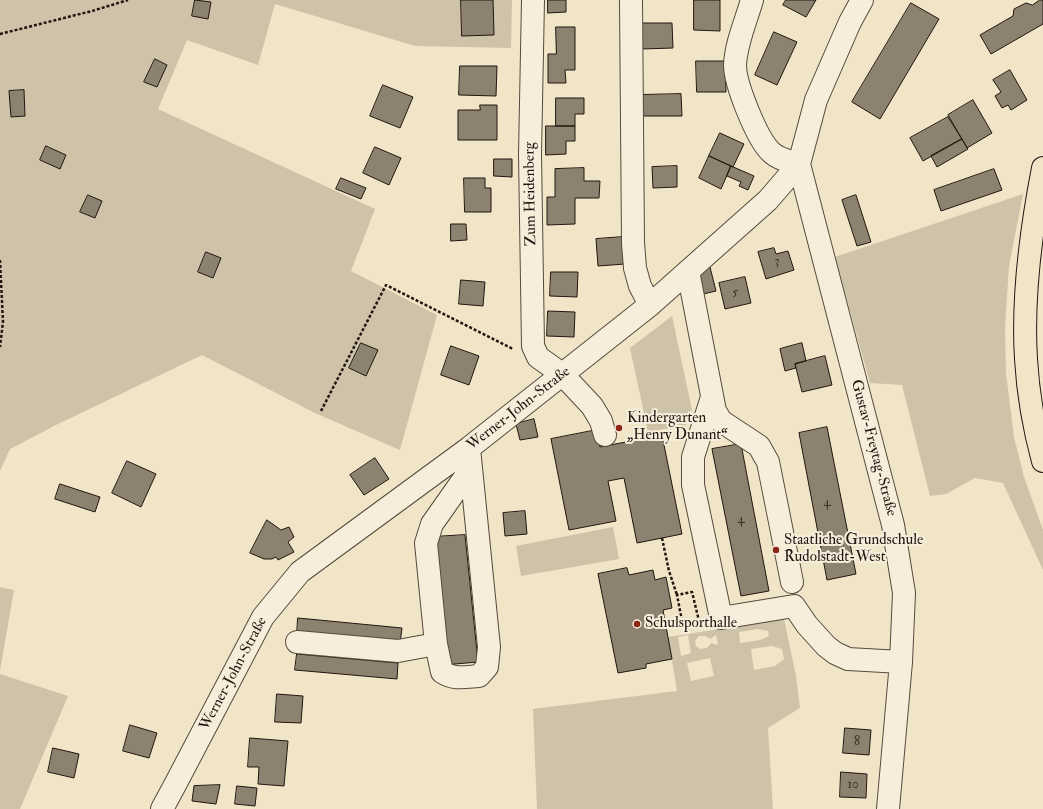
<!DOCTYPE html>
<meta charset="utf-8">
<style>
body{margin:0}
canvas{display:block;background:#f1e5c7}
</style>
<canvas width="1043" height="809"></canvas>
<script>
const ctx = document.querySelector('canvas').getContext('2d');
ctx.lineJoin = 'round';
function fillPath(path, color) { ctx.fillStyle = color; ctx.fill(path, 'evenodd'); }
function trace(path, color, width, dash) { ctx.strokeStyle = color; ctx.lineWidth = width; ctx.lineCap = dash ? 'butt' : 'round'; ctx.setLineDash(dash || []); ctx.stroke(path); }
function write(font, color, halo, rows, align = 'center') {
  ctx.font = font + ' "IM FELL Double Pica",serif'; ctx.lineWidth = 4; ctx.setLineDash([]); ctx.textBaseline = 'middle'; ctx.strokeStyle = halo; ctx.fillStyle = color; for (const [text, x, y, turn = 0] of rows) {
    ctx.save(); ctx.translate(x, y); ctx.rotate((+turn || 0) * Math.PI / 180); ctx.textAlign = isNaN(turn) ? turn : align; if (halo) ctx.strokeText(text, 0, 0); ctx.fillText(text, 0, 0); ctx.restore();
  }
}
const green = new Path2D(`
 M0 0H512L511 48 415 46 275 4 258 65 187 40 158 109 375 209 351 271 437 315 400 450 315 413 202 355 56 425 10 449 0 471Z
 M1023 194 1009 266 1005 327 1006 373 1014 437 1024 477 1043 530V570L1003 483 975 478 946 494 930 496 902 385 870 383 835 257Z
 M672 316 692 410 686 425 648 432 630 348Z
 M613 527 619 559 521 576 516 546Z
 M0 587 14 590 0 671Z
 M784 619 796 676 800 708 768 728 773 809H537L533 709 677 691 668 637ZM758 629 768 631 769 636 760 640 740 643 739 632ZM688 635 691 653 681 656 678 637ZM716 635 718 645 711 643 707 648 700 649 696 646 695 641 699 636H705L710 639ZM772 646 782 649 784 659 775 666 754 670 751 649ZM710 658 714 676 691 681 687 663Z
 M0 674 68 696 20 809H0Z`);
const building = new Path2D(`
 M195 0 211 2 208 19 192 16Z
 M461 0H493L494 35 462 36Z
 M548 0H566V12L548 13Z
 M694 0H720V31L694 30Z
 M786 0H816L806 17 783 5Z
 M1040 0H1043V24L991 54 980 35 1013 16 1014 9 1026 3 1032 5Z
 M911 3 939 19 880 119 852 102Z
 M642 23H672L673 48 642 49Z
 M556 27H575V70H565L566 83H548V54H556Z
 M774 32 797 42 777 85 755 75Z
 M155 59 167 65 157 87 144 82Z
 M696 61H725L726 92H697Z
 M460 66H497L496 96 459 95Z
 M1010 70 1027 100 1011 110 1008 105 1002 108 995 96 1001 92 993 80Z
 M383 85 413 97 400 128 370 116Z
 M24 90 25 116 11 117 9 91Z
 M681 94 682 116H639V95Z
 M556 98H584V114H575V126H556Z
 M973 100 992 133 967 148 948 115Z
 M480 105H497V140H458V110H480Z
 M948 117 962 139 923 161 910 138Z
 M546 126H575V141H566V154L546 155Z
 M720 133 744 144 733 167 709 156Z
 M962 139 968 149 937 167 931 156Z
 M46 146 66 155 60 169 40 160Z
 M375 147 401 158 389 185 363 173Z
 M709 156 731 166 721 189 699 178Z
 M494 159H512V177L494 176Z
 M677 166V187L653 188 652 167Z
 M731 166 754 176 748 190 739 186 741 182 727 176Z
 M584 168V181H600L599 198H575V224L547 225V197H555V169Z
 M994 169 1002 190 941 211 934 190Z
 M341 178 366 188 361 199 336 189Z
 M464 178H485V188H491V212H465Z
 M88 195 102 201 95 218 80 212Z
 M856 195 871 242 857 246 842 200Z
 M451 224H466L467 240 451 241Z
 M623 237 625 264 598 266 596 239Z
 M774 248 776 254 788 251 794 270 766 279 758 252Z
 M206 252 221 258 213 278 198 272Z
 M710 267 716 291 703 294 699 275Z
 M551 272H578L577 297 550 296Z
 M745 277 751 303 725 309 719 283Z
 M461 280 485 282 483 306 459 304Z
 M548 311 575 312 574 337 547 336Z
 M361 343 378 350 366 376 349 368Z
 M802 343 806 361 795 364 796 368 785 371 780 349Z
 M451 346 479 356 469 385 441 375Z
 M825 356 832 385 802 392 795 364Z
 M534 419 538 437 520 440 516 424Z
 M827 427 856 574 827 580 799 433Z
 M597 430 600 447 662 435 682 534 637 543 624 478 608 481 616 521 569 530 551 439Z
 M741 444 769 591 741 596 712 449Z
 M375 458 389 479 364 495 350 475Z
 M127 461 156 474 141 507 112 493Z
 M60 484 100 497 95 512 55 499Z
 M525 511 527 534 505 536 503 513Z
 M267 520 281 530 289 527 294 537 288 542 294 552 278 560 276 557 272 559H264L250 553Z
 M465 535 478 662 444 665 433 537Z
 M627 568 629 575 653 570 655 580 666 577 672 608 663 610 672 659 646 664V668L618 673 598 574Z
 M298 618 402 628 400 644 297 634Z
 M297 654 398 663 397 679 295 670Z
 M277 694 303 696 301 723 275 722Z
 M130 725 157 733 149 758 123 751Z
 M845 728 871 730 869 755 843 753Z
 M250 738 288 741 284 786 258 784 259 767H248Z
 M53 748 79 754 74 778 48 772Z
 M841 772 867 774 866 798 840 797Z
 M220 785 216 804 192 801 194 786Z
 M237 786 257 788 255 806 235 804Z`);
const path = new Path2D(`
 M0 34 92 11 128 0
 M0 260 3 322 0 347
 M321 411 386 285 513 349
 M662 538 669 571 677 595
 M682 621 677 595 692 592 699 621 702 620`);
const minor = new Path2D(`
 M533 0 530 154 533 346 538 357 562 374 592 406 601 421 605 435
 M631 0 633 243 635 268 640 286 650 305
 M752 0C746 21 736 43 735 65 735 84 757 139 771 152 778 159 789 161 799 164
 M799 164 893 525 904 593 901 662 888 809
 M688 271 715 411 721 421 759 446 768 462 792 582
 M712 397 693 457V485L721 618 794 606 807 625 826 646 835 653 848 659 901 662
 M297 642 398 651 436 644 442 672C454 680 465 677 479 676L487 667 489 647 469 448
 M436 644 426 543 432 524 470 470
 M162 809 176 783 263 617 300 572 469 448 650 305 768 200 799 164 816 100 850 22 862 0`);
const major = new Path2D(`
 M1043 168C1031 230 1022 296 1026 359 1028 394 1034 428 1043 461`);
const markers = [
 [619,428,4,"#8f2418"],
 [776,550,4,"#8f2418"],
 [637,624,4,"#8f2418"]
];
const numberNames = [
 ["3",777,262],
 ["5",735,293],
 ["4",827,503],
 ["4",741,520],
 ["8",857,742],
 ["10",853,785]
];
const streetNames = [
 ["Zum Heidenberg",531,194,-91],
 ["Werner-John-Straße",519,409,-38],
 ["Gustav-Freytag-Straße",873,448,75],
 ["Werner-John-Straße",234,674,-62]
];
const poiNames = [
 ["Kindergarten",627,419],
 ["„Henry Dunant“",627,436],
 ["Staatliche Grundschule",784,541],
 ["Rudolstadt-West",784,558],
 ["Schulsporthalle",645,624]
];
fillPath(green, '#cec2a8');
fillPath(building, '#8d826f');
trace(building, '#211610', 1);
trace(minor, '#554a3e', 24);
trace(major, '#211610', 24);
trace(path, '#211610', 2.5, [3, 2]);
trace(minor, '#f6eedb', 22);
trace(major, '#f1e5c7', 22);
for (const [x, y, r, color] of markers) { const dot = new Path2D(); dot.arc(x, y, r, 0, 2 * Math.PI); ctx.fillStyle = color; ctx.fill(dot); trace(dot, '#f6eedb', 1.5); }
write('13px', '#3c3128', null, numberNames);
write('15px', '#211610', '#f6eedb', streetNames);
write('15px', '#211610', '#f6eedb', poiNames, 'left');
</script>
